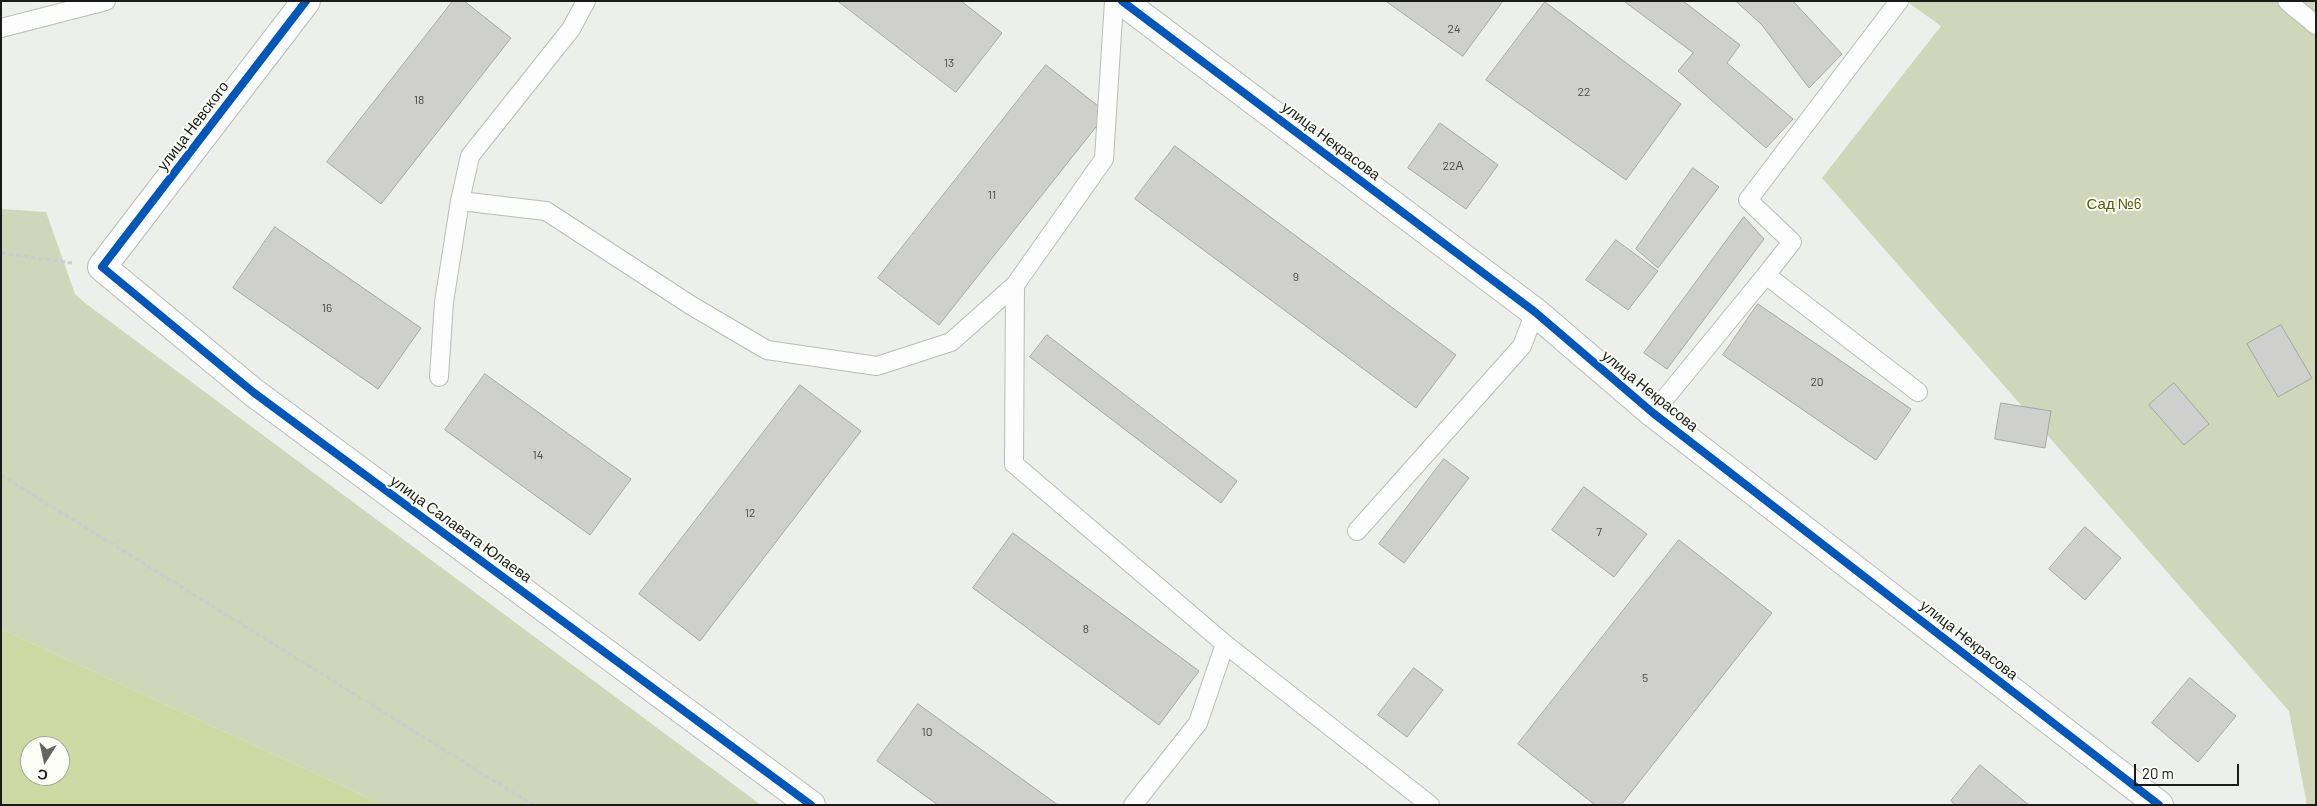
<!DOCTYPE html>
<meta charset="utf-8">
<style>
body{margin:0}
#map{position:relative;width:2317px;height:806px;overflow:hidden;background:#edefea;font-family:Barlow,sans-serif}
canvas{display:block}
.frame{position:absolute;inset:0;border:2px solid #1a1b18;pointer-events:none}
.north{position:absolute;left:20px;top:736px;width:50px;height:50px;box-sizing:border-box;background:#fbfdf6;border:1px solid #a1a39d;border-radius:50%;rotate:190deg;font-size:14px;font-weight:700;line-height:20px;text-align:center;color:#1a1b18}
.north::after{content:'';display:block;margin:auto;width:18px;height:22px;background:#646562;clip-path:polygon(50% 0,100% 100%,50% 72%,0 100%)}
.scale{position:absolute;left:2134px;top:764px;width:105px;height:22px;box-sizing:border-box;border:2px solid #1a1b18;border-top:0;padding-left:6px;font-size:15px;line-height:18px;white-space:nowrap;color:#1a1b18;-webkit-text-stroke:4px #fbfdf6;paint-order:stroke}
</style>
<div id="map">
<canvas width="2317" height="806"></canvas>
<div class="frame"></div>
<div class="north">С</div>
<div class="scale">20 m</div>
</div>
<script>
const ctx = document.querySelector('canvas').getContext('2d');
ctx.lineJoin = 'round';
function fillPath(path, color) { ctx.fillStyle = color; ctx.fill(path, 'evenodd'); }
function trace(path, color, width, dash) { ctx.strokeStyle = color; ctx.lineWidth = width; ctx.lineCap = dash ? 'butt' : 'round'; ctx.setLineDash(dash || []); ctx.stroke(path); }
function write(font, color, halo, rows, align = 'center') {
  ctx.font = font + ' Barlow,sans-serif'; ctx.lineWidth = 4; ctx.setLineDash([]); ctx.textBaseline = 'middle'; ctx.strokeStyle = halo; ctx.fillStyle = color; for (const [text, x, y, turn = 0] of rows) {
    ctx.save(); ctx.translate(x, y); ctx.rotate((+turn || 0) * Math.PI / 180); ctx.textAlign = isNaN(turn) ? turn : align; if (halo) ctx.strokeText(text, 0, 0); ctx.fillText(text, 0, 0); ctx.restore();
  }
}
const green = new Path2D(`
 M1906 1H2316V805H2307L2289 711 1822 178 1941 26Z
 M1 209 46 212 75 294 85 303 761 805H384L1 629Z`);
const water = new Path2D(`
 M1 629 384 805H1ZM30 746H60V776H30Z`);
const building = new Path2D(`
 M453 1H464L511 38 381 204 327 162Z
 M838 1H961L1002 33 956 92Z
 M1386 1H1503L1463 56Z
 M1624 1H1683L1740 45 1727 63 1793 119 1766 148 1678 71 1693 53Z
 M1736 1H1793L1842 54 1809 88 1762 25Z
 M1545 2 1681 104 1626 180 1486 80Z
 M1046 65 1107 113 939 325 878 278Z
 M1440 123 1498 165 1466 209 1408 168Z
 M1175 146 1456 355 1416 408 1135 199Z
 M1693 168 1719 187 1658 268 1636 249Z
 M1744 217 1764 239 1667 369 1644 353Z
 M275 227 421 328 378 389 233 288Z
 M1616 240 1658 271 1628 310 1586 280Z
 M1758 304 1911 409 1876 460 1723 355Z
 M2281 325 2312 378 2278 397 2247 344Z
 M1047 335 1237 481 1221 503 1030 357Z
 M485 374 631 479 590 535 445 430Z
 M2174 383 2209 424 2184 445 2149 405Z
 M800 385 861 431 700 641 639 594Z
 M2001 403 2051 411 2045 448 1995 439Z
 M1444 459 1469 478 1404 563 1379 544Z
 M1584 487 1647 534 1614 577 1552 530Z
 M2085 527 2121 558 2085 600 2049 569Z
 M1013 533 1199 671 1159 725 973 588Z
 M1679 540 1772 613 1621 805H1595L1518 744Z
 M1414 668 1443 690 1407 737 1378 715Z
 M2190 678 2236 716 2198 762 2152 723Z
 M918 704 1058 805H938L877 761Z
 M1980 765 2029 805H1955L1951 801Z`);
const path = new Path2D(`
 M1 253 72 263
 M1 475 533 805`);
const lane = new Path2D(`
 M2287 1 2316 25
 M1 28 106 1
 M460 201 546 211 692 306 767 350 877 366 951 342 1015 285 1104 159 1114 1
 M1766 275 1792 242 1748 200 1899 1
 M1015 285 1014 464 1225 644 1198 723 1133 805
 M439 377 444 302 460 201 470 156 571 29 586 1
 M1653 413 1766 275 1918 392
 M1357 531 1522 346 1535 312
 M1225 644 1430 805`);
const street = new Path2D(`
 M306 1 102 267 253 392 811 805
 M1122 1 1535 312 1653 413 2159 805`);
const cycleway = new Path2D(`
 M306 1 102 267 253 392 811 805
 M1122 1 1535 312 1653 413 2159 805`);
const numberNames = [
 ["24",1454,29],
 ["13",949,63],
 ["22",1584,92],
 ["18",419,100],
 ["22А",1453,166],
 ["11",992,195],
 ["9",1296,277],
 ["16",327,308],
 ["20",1817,382],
 ["14",538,455],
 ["12",750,513],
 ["7",1599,532],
 ["8",1086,629],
 ["5",1645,678],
 ["10",927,732]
];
const streetNames = [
 ["улица Невского",193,126,-53],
 ["улица Некрасова",1331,141,37],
 ["улица Некрасова",1650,391,39],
 ["улица Салавата Юлаева",461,529,36],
 ["улица Некрасова",1969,640,38]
];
const parkNames = [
 ["Сад №6",2114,204]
];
fillPath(green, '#cfd6ba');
fillPath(water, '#ced9a3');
fillPath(building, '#cfd0cd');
trace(building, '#a6a7a4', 1);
trace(lane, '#bbbcb9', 20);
trace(street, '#bbbcb9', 30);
trace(path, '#cccdcb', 3, [5, 2.5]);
trace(lane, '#fcfdfc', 18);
trace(street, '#fcfdfc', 28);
trace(cycleway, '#0057b8', 8);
write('12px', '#474845', null, numberNames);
write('15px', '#1a1b18', '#fbfdf6', streetNames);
write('15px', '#515e06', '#fbfdf6', parkNames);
</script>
